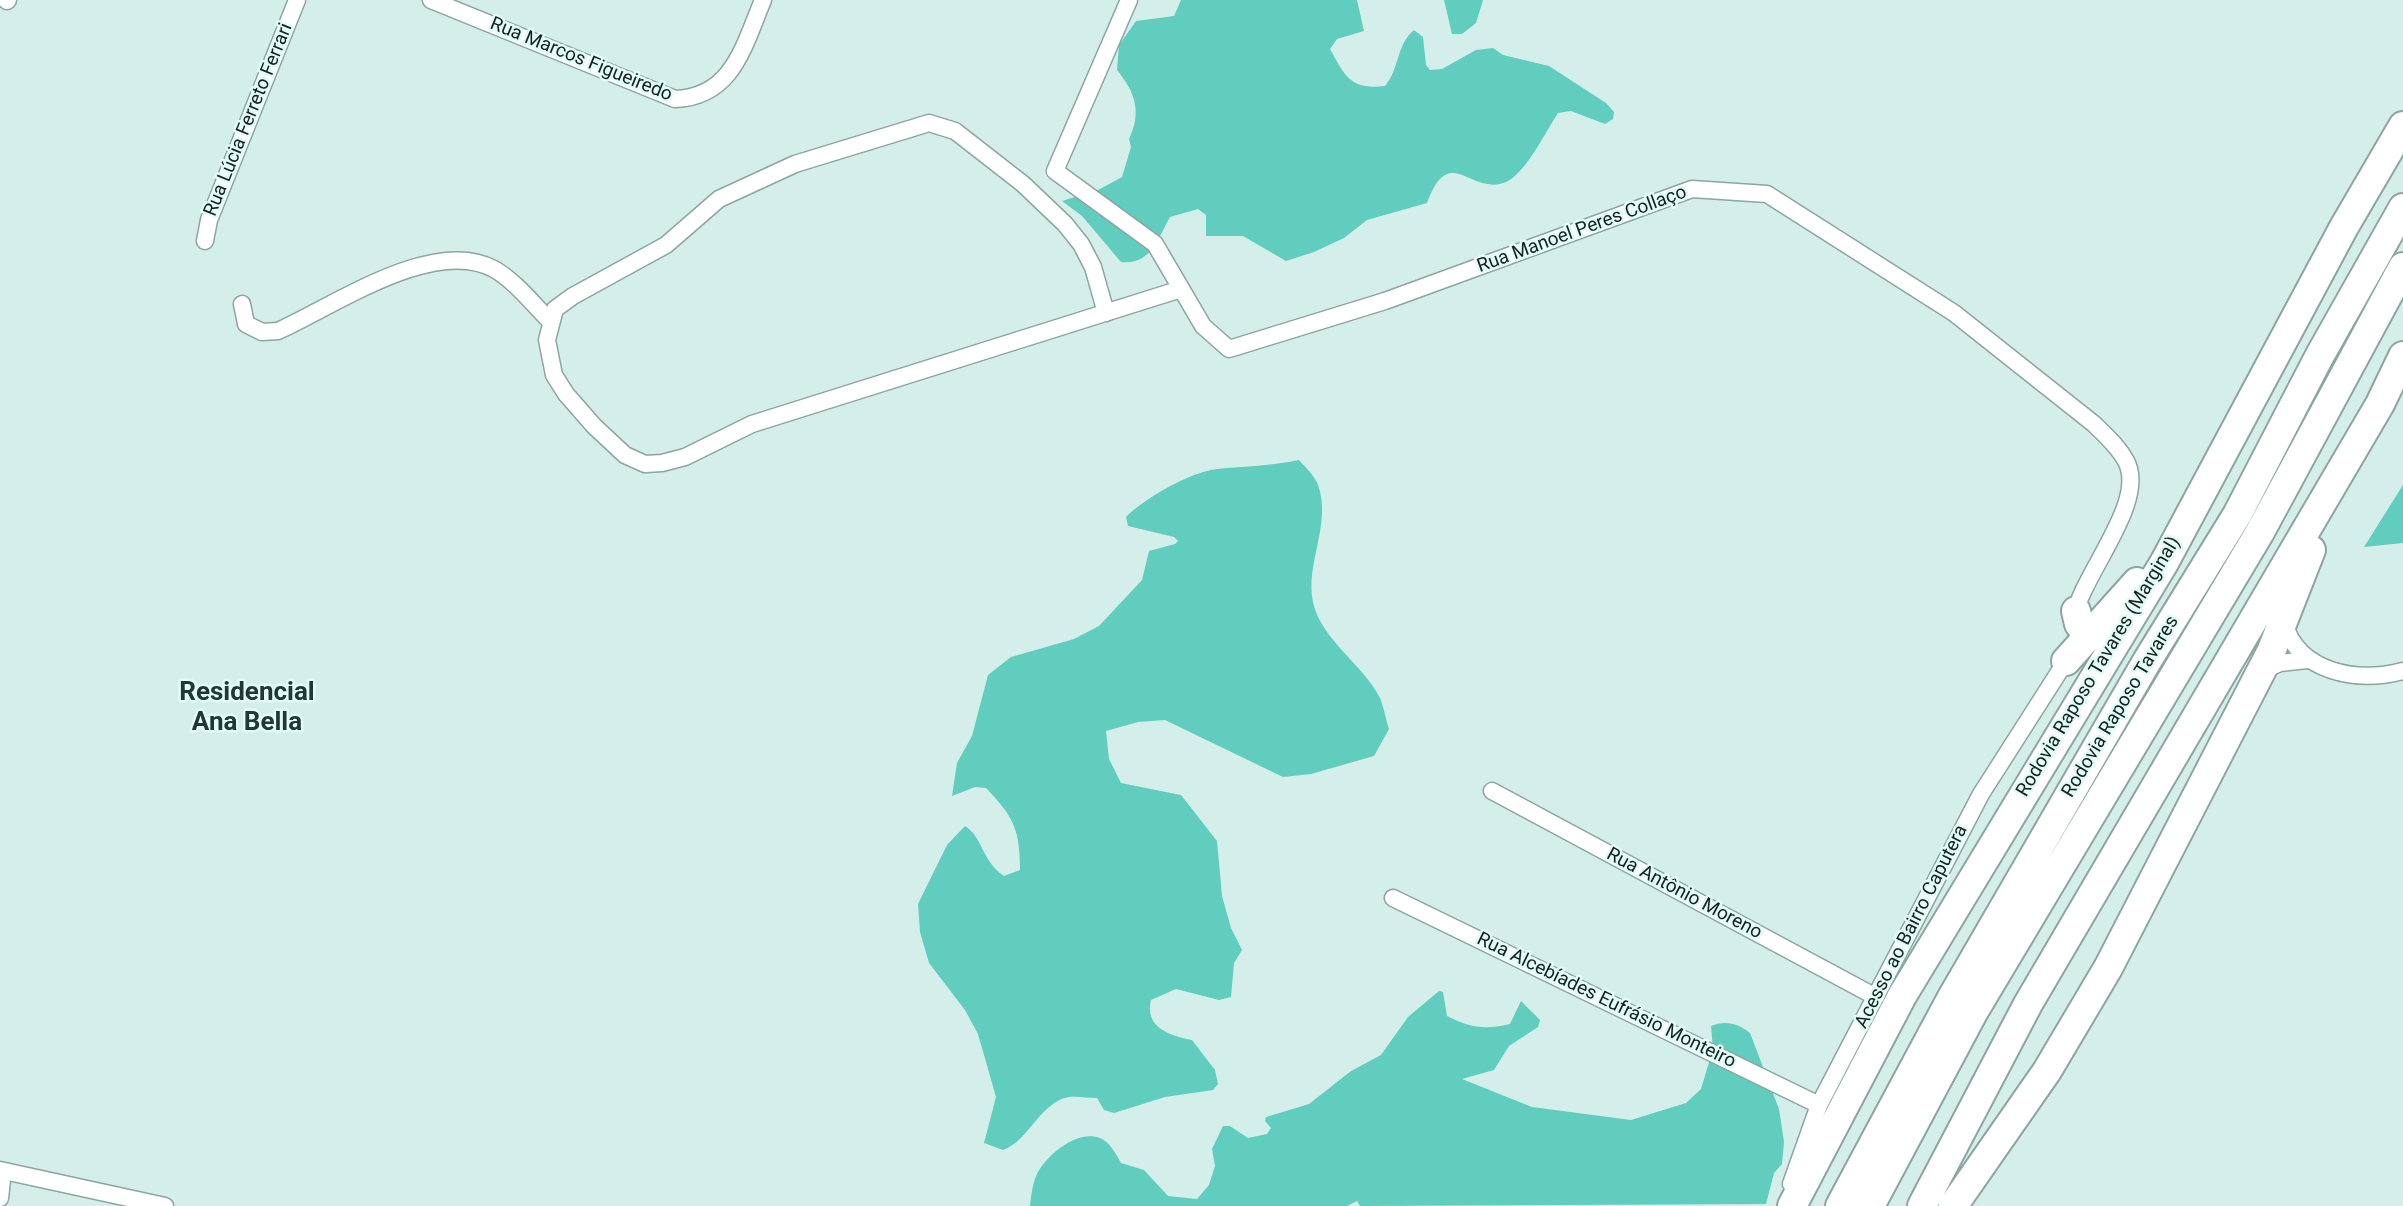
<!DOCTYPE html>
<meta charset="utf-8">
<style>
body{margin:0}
canvas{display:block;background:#d4eee9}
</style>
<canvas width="2403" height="1206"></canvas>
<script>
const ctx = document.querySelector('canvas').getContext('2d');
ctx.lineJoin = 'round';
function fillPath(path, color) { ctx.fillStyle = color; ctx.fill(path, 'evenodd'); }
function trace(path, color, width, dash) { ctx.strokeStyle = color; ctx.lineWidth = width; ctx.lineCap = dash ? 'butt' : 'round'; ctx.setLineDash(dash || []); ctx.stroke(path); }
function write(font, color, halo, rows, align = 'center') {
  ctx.font = font + ' Roboto,sans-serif'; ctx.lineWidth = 5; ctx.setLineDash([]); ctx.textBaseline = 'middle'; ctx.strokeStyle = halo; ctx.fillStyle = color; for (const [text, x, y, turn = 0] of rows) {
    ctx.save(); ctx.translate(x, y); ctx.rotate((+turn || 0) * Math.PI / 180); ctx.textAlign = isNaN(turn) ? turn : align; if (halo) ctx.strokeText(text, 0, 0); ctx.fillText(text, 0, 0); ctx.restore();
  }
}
const green = new Path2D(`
 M1181 0H1357L1364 31 1337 39 1330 49C1345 76 1350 90 1385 86 1400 68 1396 45 1414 30L1423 37 1426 65 1430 70 1442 69 1476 50 1493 48 1503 55 1549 66 1606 103 1614 112 1613 119 1605 124 1571 111 1558 113C1546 131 1526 173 1506 182 1470 197 1450 141 1427 203L1367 220 1344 238 1314 252 1286 261 1243 236H1206V215L1198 209 1170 217C1157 240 1151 265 1121 262L1082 216 1062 201 1098 190 1122 177 1131 147 1129 139C1142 112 1135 92 1117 70L1119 45 1136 21 1174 16Z
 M1444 0H1483L1476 23 1462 34H1452Z
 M1299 460C1305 467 1315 476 1318 485 1332 524 1305 563 1313 602 1321 640 1363 664 1380 698 1384 708 1386 720 1389 729L1374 756 1311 774 1283 777 1165 720 1138 722 1106 731 1109 759 1121 783 1181 795 1217 841 1222 896 1231 928 1242 950 1234 963 1231 997 1219 1000 1176 989 1151 1000C1144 1027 1170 1036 1192 1040L1215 1070 1218 1084 1213 1090 1165 1097 1114 1113 1104 1110 1097 1098C1088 1098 1077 1096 1069 1097 1040 1102 1029 1141 1003 1150L984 1143 996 1097 978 1034 965 1010 929 963 920 932 918 904 947 845 965 826C983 837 981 860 1004 876L1020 870C1020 830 1014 817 986 788L975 787 952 796 957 763 972 736 988 675 1011 657 1074 639 1099 626 1142 580 1149 551 1175 544 1178 541 1174 537 1128 526 1126 517C1145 498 1190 472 1217 469 1245 466 1271 466 1299 460Z
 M2403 485V543L2364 547Z
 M1439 991 1443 992 1447 1016C1471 1028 1484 1030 1510 1024L1521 1001 1540 1020 1538 1027 1509 1046 1494 1070 1462 1079 1532 1107 1631 1120 1686 1103 1701 1089 1713 1049 1711 1026C1725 1020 1738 1023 1750 1033L1779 1109 1784 1142 1782 1164 1774 1173 1766 1204 1360 1206 1357 1201 1347 1206H1030C1031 1197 1032 1187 1035 1179 1042 1158 1076 1129 1100 1138 1110 1142 1116 1154 1121 1163L1144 1170 1168 1196 1197 1199 1209 1185 1215 1166 1212 1149 1223 1126H1230L1248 1138 1267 1134 1271 1128 1265 1121 1266 1117 1309 1104 1351 1071 1381 1055 1408 1017Z`);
const street = new Path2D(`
 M431 0 675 99C733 97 744 45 763 0
 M1129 0 1055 171 1155 244 1203 326 1229 349 1385 301 1692 189 1767 194 1954 313 2094 424C2105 435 2118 446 2126 461 2148 502 2082 574 2074 617
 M7 1 8 0
 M205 241 209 220 297 0
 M242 304 246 324 262 332 278 331C334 306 434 236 494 269 515 281 533 304 550 321
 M1106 313 1093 267 1081 244 1065 224 1023 184 955 131 929 123 795 164 719 199 666 245 573 296 555 309 547 340 554 375 566 394 594 426 625 455 645 464 662 463 685 457 752 424 1181 289
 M2284 623C2299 673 2357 683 2403 671
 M2263 670 2280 663 2307 660
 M1492 791 1876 997
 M1393 898 1819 1105
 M0 1170 165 1206
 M1791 1184 1819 1105 1981 794 2066 661 2068 653
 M0 1198 3 1171`);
const highway = new Path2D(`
 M2076 611 2079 624 2086 632 2096 628
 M2066 661 2137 582
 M1792 1206 1902 996 2164 563 2344 227 2403 126
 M1840 1206 1951 999 2147 661 2237 515 2320 355 2403 208
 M1870 1206 1974 1011 2260 532 2403 267
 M1922 1206 2028 1004 2380 404 2403 356
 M1953 1206 2047 1071 2108 968 2271 652 2311 550`);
const streetNames = [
 ["Rua Marcos Figueiredo",581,60,22],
 ["Rua Lúcia Ferreto Ferrari",249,120,-68],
 ["Rua Manoel Peres Collaço",1582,230,-20],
 ["Rodovia Raposo Tavares (Marginal)",2099,667,-59],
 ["Rodovia Raposo Tavares",2121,707,-59],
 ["Rua Antônio Moreno",1684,894,28],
 ["Acesso ao Bairro Caputera",1912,927,-63],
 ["Rua Alcebíades Eufrásio Monteiro",1606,1001,26]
];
const districtNames = [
 ["Residencial",247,693],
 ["Ana Bella",247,723]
];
fillPath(green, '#61cdbe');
trace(street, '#8ca5a0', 19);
trace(highway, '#8ca5a0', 32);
trace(street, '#fff', 16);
trace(highway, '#fff', 28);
write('19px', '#182120', '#e1fcf7', streetNames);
write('bold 26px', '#223734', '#e1fcf7', districtNames);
</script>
